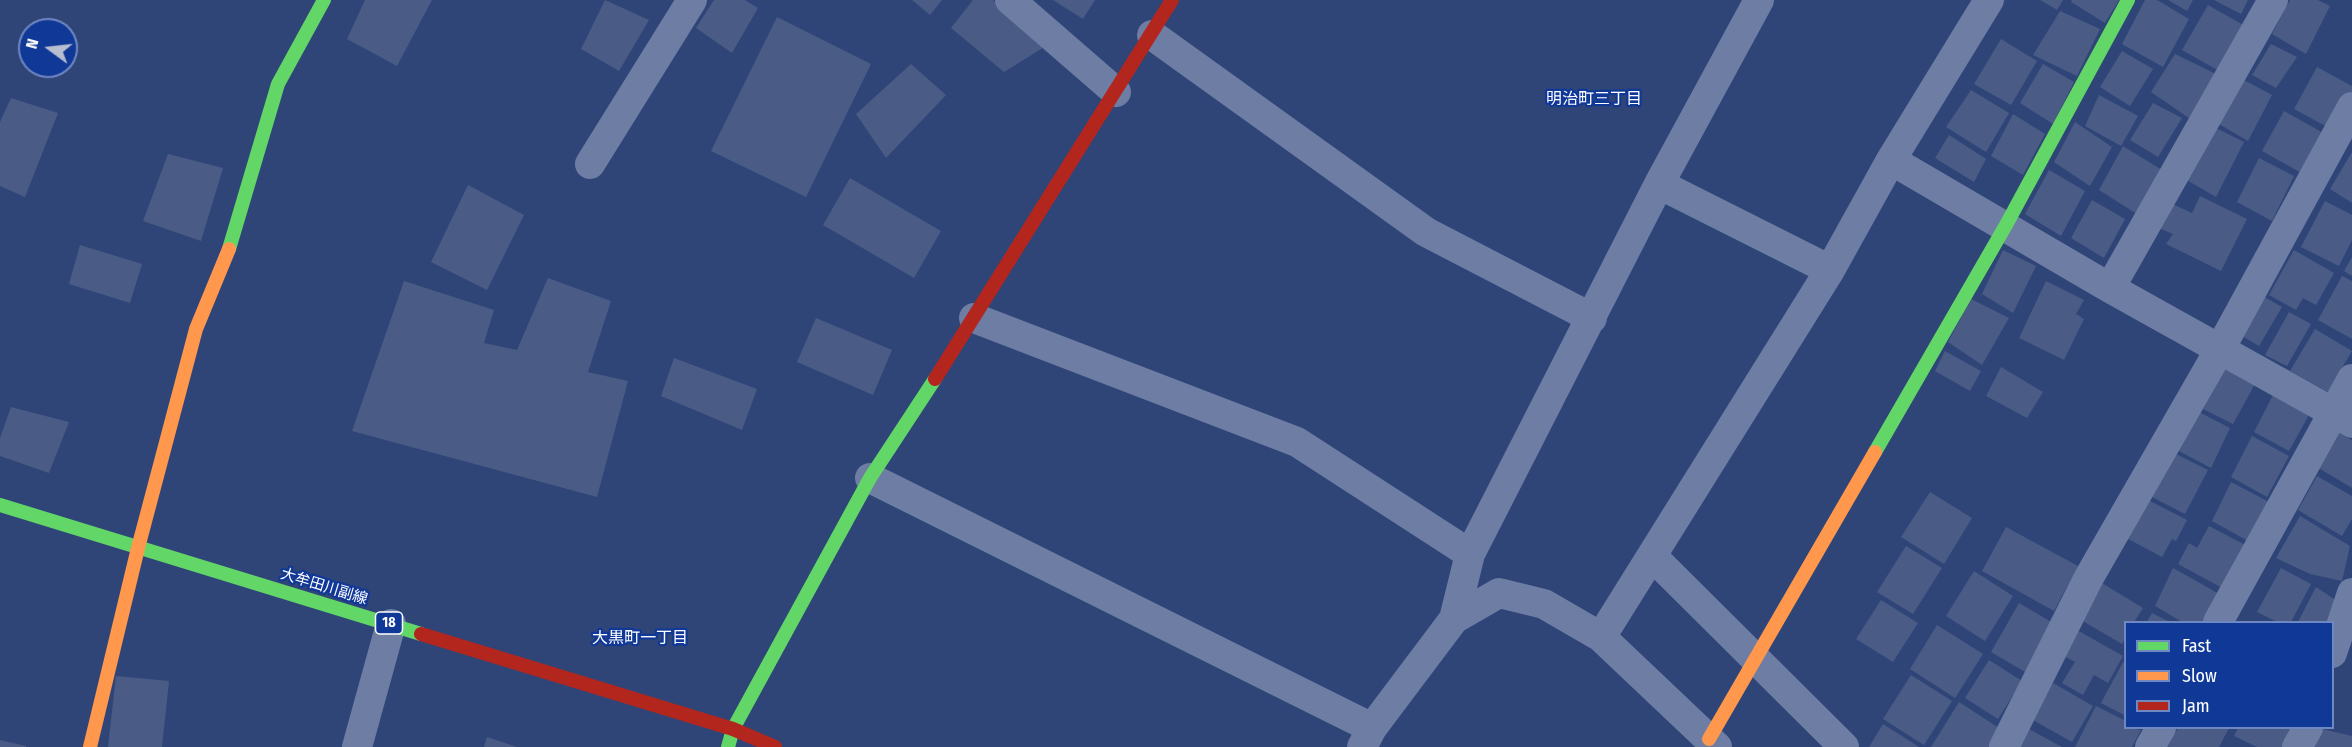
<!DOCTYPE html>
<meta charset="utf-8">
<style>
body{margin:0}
#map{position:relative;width:2352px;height:747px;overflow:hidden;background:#2f4578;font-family:"Fira Sans Condensed",sans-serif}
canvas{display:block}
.legend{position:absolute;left:2124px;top:621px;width:210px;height:108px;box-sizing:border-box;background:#103897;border:2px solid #7088c1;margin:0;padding:8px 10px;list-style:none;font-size:18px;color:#fff}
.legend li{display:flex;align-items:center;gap:12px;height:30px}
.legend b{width:30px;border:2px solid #7088c1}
.north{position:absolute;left:18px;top:18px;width:60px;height:60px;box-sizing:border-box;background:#103897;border:2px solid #7088c1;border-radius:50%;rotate:285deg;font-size:16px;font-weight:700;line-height:24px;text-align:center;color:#fff}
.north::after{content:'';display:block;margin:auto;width:21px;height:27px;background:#b6bed0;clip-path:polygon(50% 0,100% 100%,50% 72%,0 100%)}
</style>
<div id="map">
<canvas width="2352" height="747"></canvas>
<ul class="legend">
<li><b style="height:8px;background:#63d668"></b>Fast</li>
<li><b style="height:8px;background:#ff974d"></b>Slow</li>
<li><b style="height:8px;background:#b3261e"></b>Jam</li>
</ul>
<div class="north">N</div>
</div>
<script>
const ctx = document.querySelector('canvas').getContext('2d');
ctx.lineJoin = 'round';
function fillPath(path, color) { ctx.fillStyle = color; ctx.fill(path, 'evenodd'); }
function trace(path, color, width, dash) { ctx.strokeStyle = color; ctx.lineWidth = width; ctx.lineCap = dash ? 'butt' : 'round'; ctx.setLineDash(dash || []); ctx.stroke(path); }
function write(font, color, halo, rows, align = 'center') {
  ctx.font = font + ' "Fira Sans Condensed","Noto Sans JP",sans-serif'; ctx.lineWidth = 4.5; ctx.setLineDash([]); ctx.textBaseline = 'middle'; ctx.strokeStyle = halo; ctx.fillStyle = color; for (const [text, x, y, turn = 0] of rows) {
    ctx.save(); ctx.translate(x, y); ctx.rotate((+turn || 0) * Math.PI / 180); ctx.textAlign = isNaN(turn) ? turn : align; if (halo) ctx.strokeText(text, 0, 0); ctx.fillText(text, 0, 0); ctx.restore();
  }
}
const building = new Path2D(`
 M365 0H432L397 66 347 39Z
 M605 0 649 20 619 71 581 49Z
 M714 0H745L758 8 732 53 696 28Z
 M912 0H942L930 15Z
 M973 0H993L1046 46 1004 72 951 28Z
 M1053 0H1095L1083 19Z
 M2040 0H2063L2057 10Z
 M2072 0H2119L2105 23 2071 2Z
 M2145 0H2157L2189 19 2163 67 2122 44Z
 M2168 0H2193L2187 11Z
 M2214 0H2248L2241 14Z
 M2290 0H2318L2330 6 2306 54 2272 34Z
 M2208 5 2247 27 2221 72 2182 50Z
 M2060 11 2100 29 2077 76 2033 55Z
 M777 17 871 64 806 197 711 151Z
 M2001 39 2037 61 2011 105 1974 84Z
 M2271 44 2297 57 2276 88 2252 75Z
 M2122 51 2153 69 2130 106 2100 87Z
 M2175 54 2216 74 2189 118 2151 92Z
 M911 64 946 95 886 158 856 114Z
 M2043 64 2074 82 2053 124 2020 103Z
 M2317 67 2352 86V94L2333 130 2294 109Z
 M2244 80 2272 95 2248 141 2219 124Z
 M1971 90 2009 113 1986 152 1946 127Z
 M2099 95 2138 116 2121 146 2085 126Z
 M11 98 58 113 25 197 0 186V122Z
 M2153 103 2182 118 2158 157 2130 140Z
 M2284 111 2327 135 2305 175 2262 151Z
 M2013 114 2045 134 2023 175 1991 156Z
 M2075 122 2112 147 2090 186 2054 162Z
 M2214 127 2244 142 2216 197 2185 179Z
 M1949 135 1986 159 1974 182 1935 158Z
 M2123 146 2162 170 2137 214 2099 190Z
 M2352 152V203L2330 189Z
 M168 154 223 168 201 241 143 221Z
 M2259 158 2294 176 2272 221 2237 202Z
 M2049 170 2085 191 2061 236 2025 214Z
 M850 178 941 231 914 278 823 225Z
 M468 185 524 215 487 290 431 262Z
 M2200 196 2247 219 2221 271 2166 244 2173 234 2154 226 2166 201 2192 213Z
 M2092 200 2125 219 2104 258 2071 238Z
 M2325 201 2352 215V240L2339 266 2301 247Z
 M80 245 142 264 130 303 69 284Z
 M2003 250 2036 266 2013 313 1982 294Z
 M2294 250 2334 273 2316 305 2303 298 2296 310 2269 295Z
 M2352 257V276L2344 271Z
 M2342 276 2352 281V339L2318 320Z
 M548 278 611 301 588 372 628 381 597 497 352 431 404 281 494 310 484 343 517 350Z
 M2046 281 2084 300 2076 314 2084 319 2064 360 2019 338Z
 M2261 295 2282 307 2259 346 2239 334Z
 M1971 299 2009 318 1982 365 1948 342Z
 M2289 312 2311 324 2287 366 2265 355Z
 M816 318 892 350 873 395 797 362Z
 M2315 329 2352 351 2328 392 2290 371Z
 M1945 351 1981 371 1970 391 1935 371Z
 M674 358 757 389 742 430 661 396Z
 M2001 367 2043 392 2027 418 1986 396Z
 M2226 368 2256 382 2233 424 2203 409Z
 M2274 393 2310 413 2289 451 2254 432Z
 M11 407 69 422 49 473 0 456V438Z
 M2197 411 2230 428 2211 468 2177 450Z
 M2337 432 2352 440V488L2317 467Z
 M2252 436 2289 456 2267 497 2231 477Z
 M2174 453 2208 470 2185 514 2152 497Z
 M2317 476 2352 496V519L2342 536 2298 510Z
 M2231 482 2269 502 2248 541 2212 521Z
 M1930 492 1972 518 1944 564 1901 537Z
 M2148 500 2187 520 2176 541 2172 539 2162 557 2128 539Z
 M2300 516 2350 546 2342 581 2310 574 2276 558Z
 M2209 526 2249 547 2226 590 2178 564 2189 543 2197 548Z
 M2006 527 2078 566 2054 611 1982 571Z
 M1906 546 1942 568 1913 614 1877 592Z
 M2173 568 2221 595 2205 622H2182L2155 606Z
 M2281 568 2311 584 2291 622H2277L2257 612Z
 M1974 571 2013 596 1985 641 1946 616Z
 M2102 583 2143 608 2134 622H2126V638L2122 644 2081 620Z
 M2316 587 2340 603 2332 622H2298Z
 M1881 600 1918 623 1893 662 1856 639Z
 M2019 603 2053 623 2025 672 1991 652Z
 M2152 613 2170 622H2147Z
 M1937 625 1983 654 1955 698 1910 669Z
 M2077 630 2123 656 2108 683 2094 675 2083 695 2062 683 2075 662 2062 655Z
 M1989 660 2022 681 1998 719 1965 698Z
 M2123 662 2126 663V716L2101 703Z
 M1911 675 1952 701 1924 745 1883 719Z
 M116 676 169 681 162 747H108Z
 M2053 683 2093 706 2072 742 2033 720Z
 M1959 702 1999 728 1989 747H1931Z
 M2096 706 2126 721V728L2141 730 2132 747H2075Z
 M1883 724 1919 747H1869Z
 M2025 727 2062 747H2014Z
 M2178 728H2229L2219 747H2168Z
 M2238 728H2300L2290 747H2257L2234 736Z
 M2318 728 2352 736V747H2311Z
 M487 737 517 747H484Z
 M0 740 26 746V747H0Z`);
const street = new Path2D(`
 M1010 0 1116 92
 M1152 35 1426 232 1592 318
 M1891 160 2110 288 2352 423
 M590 164 692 0
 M1659 184 1830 270
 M2110 288 2273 0
 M974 318 1297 442 1470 554
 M870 478 1372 728
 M1653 557 1844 747
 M1454 619 1470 554 1659 184 1759 0
 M2218 622 2352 379
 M1601 637 1830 270 1891 160 1989 0
 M2332 653 2352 593
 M357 747 391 624
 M1362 747 1372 728 1454 619 1499 593 1544 604 1601 637 1717 747
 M2004 747 2088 579 2220 349 2352 107
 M2150 747 2161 728
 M2297 747 2308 728`);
const fast = new Path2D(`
 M229 249 278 84 324 0
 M1875 452 2006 225 2128 0
 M0 505 421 634
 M728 747 733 729 870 478 935 379`);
const slow = new Path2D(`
 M1709 739 1875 452
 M90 747 138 548 196 329 229 249`);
const jam = new Path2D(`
 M935 379 1172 0
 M421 634 733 729 775 747`);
const shields = [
 [389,623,27]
];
const shieldNames = [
 ["18",389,623]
];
const streetNames = [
 ["大牟田川副線",324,587,17]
];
const neighbourhoodNames = [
 ["明治町三丁目",1594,100],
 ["大黒町一丁目",640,639]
];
fillPath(building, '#4a5c85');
trace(street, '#6d7da3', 30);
trace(fast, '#63d668', 14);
trace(slow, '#ff974d', 14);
trace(jam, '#b3261e', 14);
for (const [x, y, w] of shields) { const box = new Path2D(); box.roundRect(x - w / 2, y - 11, w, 22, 4.5); ctx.fillStyle = '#103897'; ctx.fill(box); trace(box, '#fff', 1.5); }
write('bold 14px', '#fff', null, shieldNames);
write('15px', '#fff', '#103897', streetNames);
write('16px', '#fff', '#103897', neighbourhoodNames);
</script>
